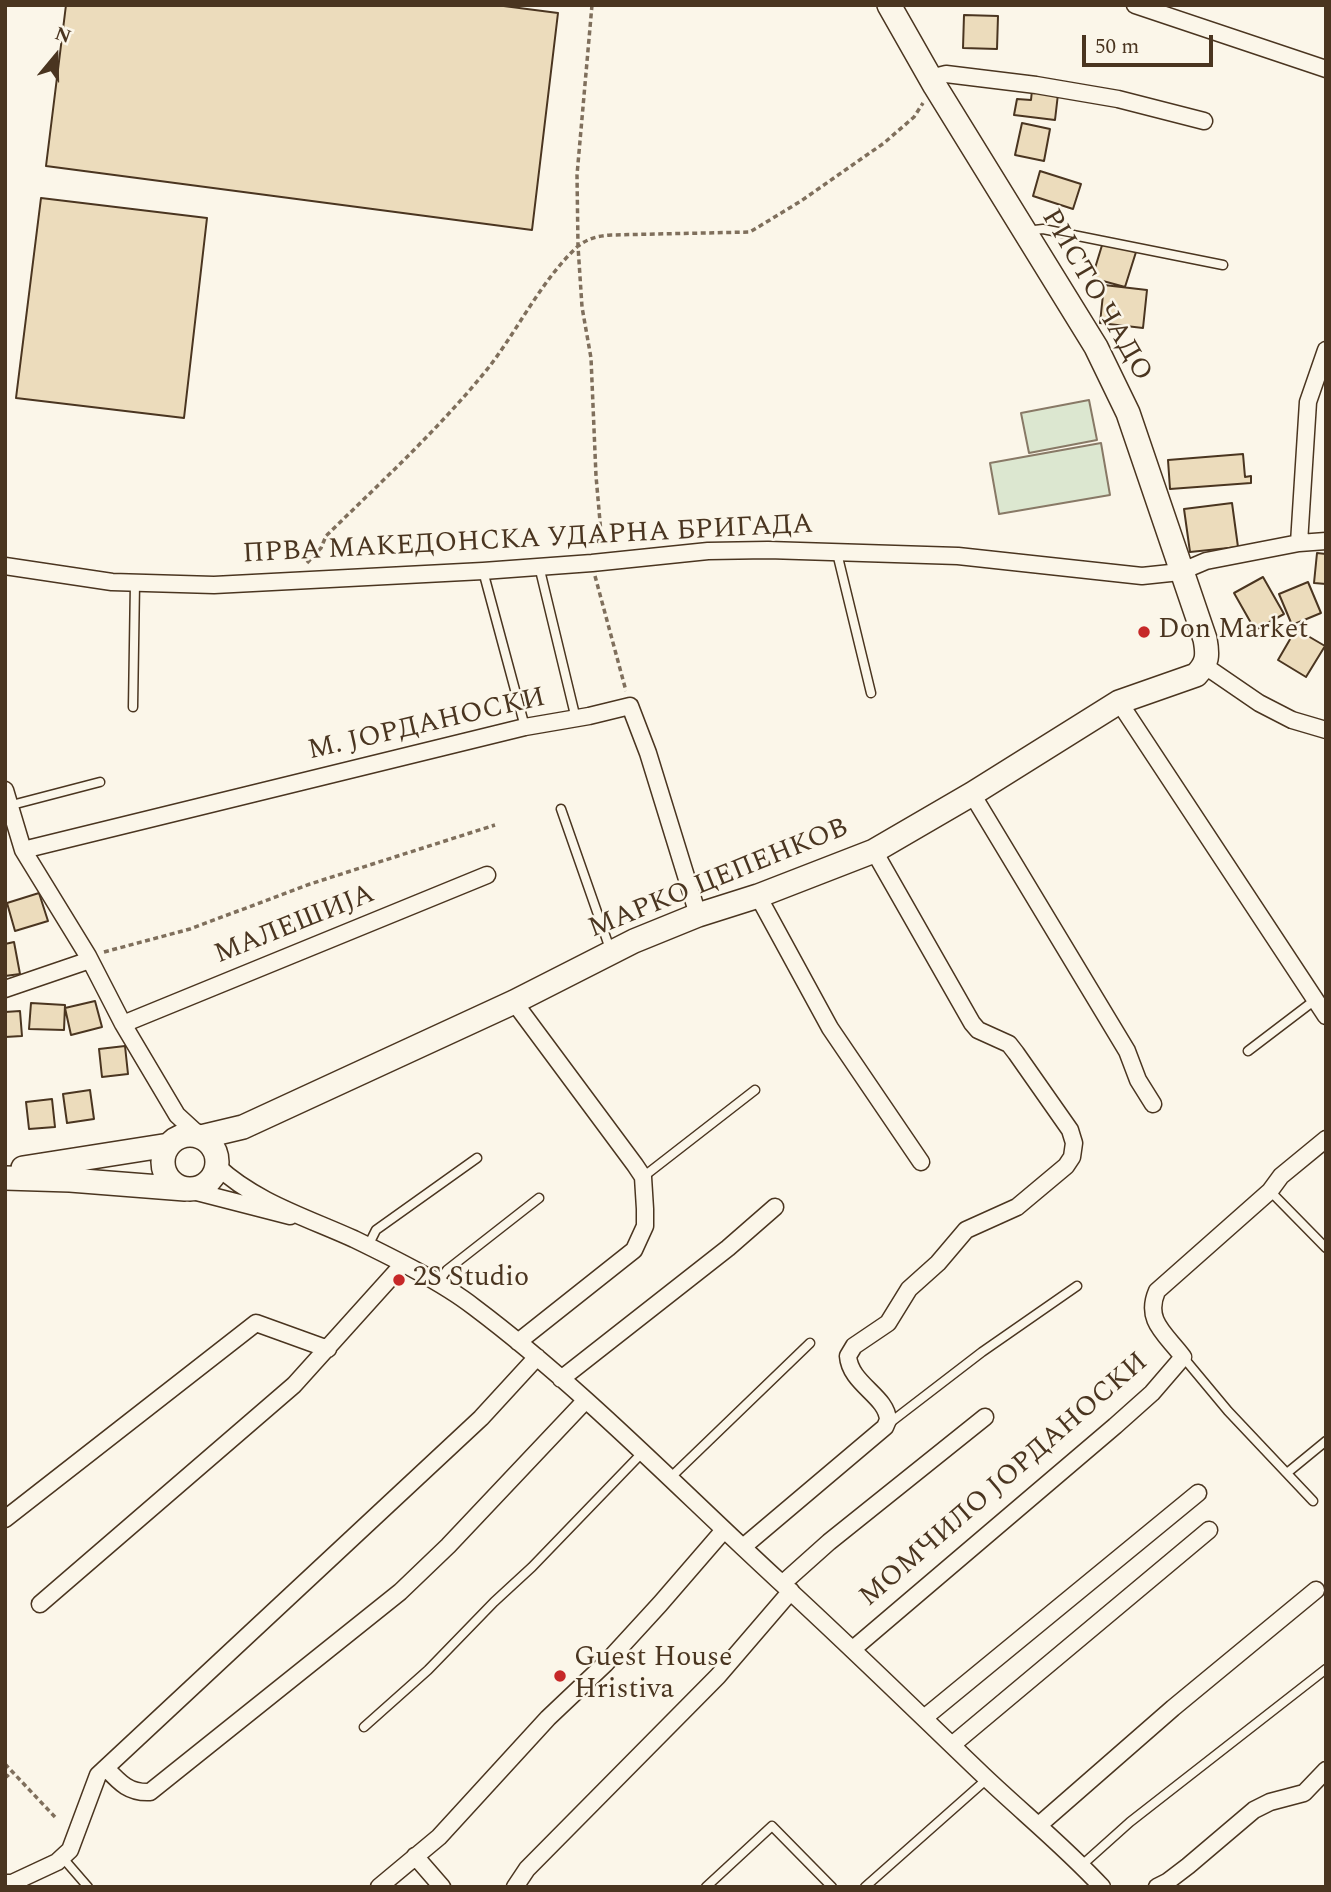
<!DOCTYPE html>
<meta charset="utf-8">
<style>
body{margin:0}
#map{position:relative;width:1331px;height:1892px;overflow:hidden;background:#fbf6e9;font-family:Spectral,serif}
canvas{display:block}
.frame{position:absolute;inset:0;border:7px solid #4a3520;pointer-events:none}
.north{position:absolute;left:21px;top:21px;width:70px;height:70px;-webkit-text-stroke:5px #fbf6e9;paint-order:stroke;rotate:19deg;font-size:19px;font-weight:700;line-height:28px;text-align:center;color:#4a3520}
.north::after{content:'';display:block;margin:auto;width:24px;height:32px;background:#4a3520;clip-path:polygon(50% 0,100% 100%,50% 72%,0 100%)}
.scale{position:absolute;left:1082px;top:35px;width:131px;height:32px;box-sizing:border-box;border:4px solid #4a3520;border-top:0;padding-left:9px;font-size:21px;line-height:24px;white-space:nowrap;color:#4a3520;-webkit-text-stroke:5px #fbf6e9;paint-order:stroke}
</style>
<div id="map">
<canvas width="1331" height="1892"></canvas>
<div class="frame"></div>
<div class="north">N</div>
<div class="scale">50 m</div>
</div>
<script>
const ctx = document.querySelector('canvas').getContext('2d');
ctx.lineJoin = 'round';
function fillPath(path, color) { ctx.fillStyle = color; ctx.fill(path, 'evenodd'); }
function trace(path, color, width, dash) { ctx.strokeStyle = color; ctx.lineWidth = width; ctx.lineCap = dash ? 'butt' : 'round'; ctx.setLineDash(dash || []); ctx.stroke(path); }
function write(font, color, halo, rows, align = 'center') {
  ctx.font = font + ' Spectral,serif'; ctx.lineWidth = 5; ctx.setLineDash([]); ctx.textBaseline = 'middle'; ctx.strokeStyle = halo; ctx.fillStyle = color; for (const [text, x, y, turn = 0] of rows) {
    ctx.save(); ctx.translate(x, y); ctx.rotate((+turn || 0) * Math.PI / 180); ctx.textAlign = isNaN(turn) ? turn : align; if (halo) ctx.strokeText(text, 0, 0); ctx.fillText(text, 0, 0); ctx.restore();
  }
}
const green = new Path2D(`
 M1089 400 1097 440 1029 453 1021 413Z
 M1101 443 1110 495 999 514 990 463Z`);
const building = new Path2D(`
 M66 5H496L558 13 532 230 46 166Z
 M964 15 998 16 997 49 963 48Z
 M1032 90 1058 94 1055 120 1014 115 1017 99 1031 100Z
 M1022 123 1050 129 1044 161 1015 155Z
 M1040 171 1081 184 1073 209 1033 196Z
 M41 198 207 218 184 418 16 398Z
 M1103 242 1136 252 1125 287 1092 278Z
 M1104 285 1147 290 1143 328 1100 323Z
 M1243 454 1245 477 1251 476V483L1170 489 1168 460Z
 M1232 503 1238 547 1190 552 1184 509Z
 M1317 553 1326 554V584L1314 583Z
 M1263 577 1284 614 1255 630 1234 593Z
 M1308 582 1321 613 1292 625 1279 594Z
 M1296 629 1325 646 1306 677 1278 660Z
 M39 893 48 921 15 931 7 903Z
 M14 942 20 974 5 976V944Z
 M95 1001 102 1027 71 1035 65 1008Z
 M31 1003 65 1005 64 1030 29 1029Z
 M20 1011 22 1036 5 1037V1012Z
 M125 1046 128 1074 102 1077 99 1049Z
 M90 1090 94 1119 67 1123 63 1094Z
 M52 1099 55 1127 29 1129 26 1102Z`);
const path = new Path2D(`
 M592 5 577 175 578 246 582 307 591 358 596 476 601 533 597 546
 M307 563 321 548 326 536C382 481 440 428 489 367 519 328 541 281 577 247 588 238 598 236 611 235L750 232 801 201 884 143 914 117 923 103
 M595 576 626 691
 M104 952 190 929 310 884 495 825
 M5 1764 55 1817
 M5 1778 12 1772`);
const lane = new Path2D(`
 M1026 231 1043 229 1223 265
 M837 553 871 693
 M539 566 576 719
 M483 571 525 727
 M133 707 135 583
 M8 806 100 782
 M561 809 610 949
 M1248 1051 1315 1000
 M643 1177 755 1090
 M1270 1191 1326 1248
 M368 1246 376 1230 477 1158
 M437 1284 447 1270 539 1198
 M1183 1357 1228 1411 1313 1501
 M887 1425 982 1352 1077 1286
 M1287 1473 1326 1441
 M669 1479 810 1343
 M364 1727 428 1670 494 1602 532 1567 642 1453
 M62 1857 88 1887
 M1082 1865 1130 1822 1326 1669
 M706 1887 772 1826 832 1887
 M865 1887 987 1779`);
const street = new Path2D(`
 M1135 5 1326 69
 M930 78 946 74 1036 85 1118 99 1204 121
 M1299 543 1308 402 1326 350
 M5 566 112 582 214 585 483 571 592 563 708 551 768 550 958 556 1142 576 1180 572 1206 561 1299 543 1326 541
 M1205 666 1259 703 1292 720 1326 730
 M1119 702 1326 1016
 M5 790 23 850 88 956 123 1024 177 1115 201 1137
 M972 794 1127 1051 1138 1080 1153 1104
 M23 850 525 727 589 716 630 706 648 753 698 915
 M758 896 830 1028 921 1162
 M5 989 90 960
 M514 1002 635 1165 643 1177 645 1209V1226L634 1250 518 1342
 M123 1024 487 875
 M217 1166C255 1202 308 1218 354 1239 391 1257 442 1282 474 1307 583 1389 679 1489 779 1581 849 1645 916 1711 984 1776 1023 1813 1065 1847 1102 1887
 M185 1189 290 1216
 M561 1379 728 1248 775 1207
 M5 1519 256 1323 328 1349
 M743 1547 885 1427 888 1420C887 1396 850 1384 848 1356L854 1346 888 1323 909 1289 938 1263 966 1230 1017 1207 1066 1166 1072 1157 1074 1143 1070 1130 1016 1053 1009 1044 978 1030 972 1023 874 851
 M782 1584 829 1542 985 1417
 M40 1604 294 1385 403 1264
 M853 1649 1115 1426 1152 1393 1183 1357C1166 1334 1144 1321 1157 1291L1270 1191 1281 1176 1326 1139
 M924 1718 1198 1493
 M952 1745 1209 1530
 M106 1768C120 1783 129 1793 150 1792L400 1592 448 1546 585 1401
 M1039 1825 1173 1708 1316 1590
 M415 1856 442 1887
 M5 1883H12L57 1862 70 1850 98 1775 481 1418 537 1357
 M379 1887 439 1837 548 1718 605 1664 660 1604 724 1530
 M515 1887 527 1869 718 1676 791 1591
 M1157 1887 1167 1882 1188 1866 1254 1810 1270 1802 1304 1793 1326 1770`);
const secondary = new Path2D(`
 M163 1162a27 27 0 1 1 54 0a27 27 0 1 1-54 0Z
 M201 1137 243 1127 514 1002 634 941 698 915 758 896 874 851 972 794 1119 702 1196 675C1208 663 1208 655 1205 639L1128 413 1096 347 935 86 889 5
 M23 1168 169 1145
 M5 1178 70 1180 185 1189`);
const markers = [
 [1144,632,7,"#c62828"],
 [399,1280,7,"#c62828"],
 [560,1676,7,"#c62828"]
];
const streetNames = [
 ["РИСТО ЧАДО",1095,296,60],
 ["ПРВА МАКЕДОНСКА УДАРНА БРИГАДА",528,541,-3],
 ["М. ЈОРДАНОСКИ",427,726,-13],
 ["МАРКО ЦЕПЕНКОВ",719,880,-22],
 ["МАЛЕШИЈА",295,926,-22],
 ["МОМЧИЛО ЈОРДАНОСКИ",1005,1481,-41]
];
const poiNames = [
 ["Don Market",1158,632],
 ["2S Studio",413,1280],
 ["Guest House",574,1660],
 ["Hristiva",574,1692]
];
fillPath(green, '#dce7d0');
trace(green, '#887966', 2);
fillPath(building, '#ecdcbc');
trace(building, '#4a3520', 2);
trace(lane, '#4a3520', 11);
trace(street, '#4a3520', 19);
trace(secondary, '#4a3520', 26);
trace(path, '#7f6f5c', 3.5, [5, 3.5]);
trace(lane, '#fbf6e9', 8);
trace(street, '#fbf6e9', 16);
trace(secondary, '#fbf6e9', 23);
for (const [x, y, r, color] of markers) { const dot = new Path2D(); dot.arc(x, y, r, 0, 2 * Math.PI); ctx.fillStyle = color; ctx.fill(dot); trace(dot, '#fbf6e9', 2.5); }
write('28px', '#4a3520', '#fbf6e9', streetNames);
write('28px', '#4a3520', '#fbf6e9', poiNames, 'left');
</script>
